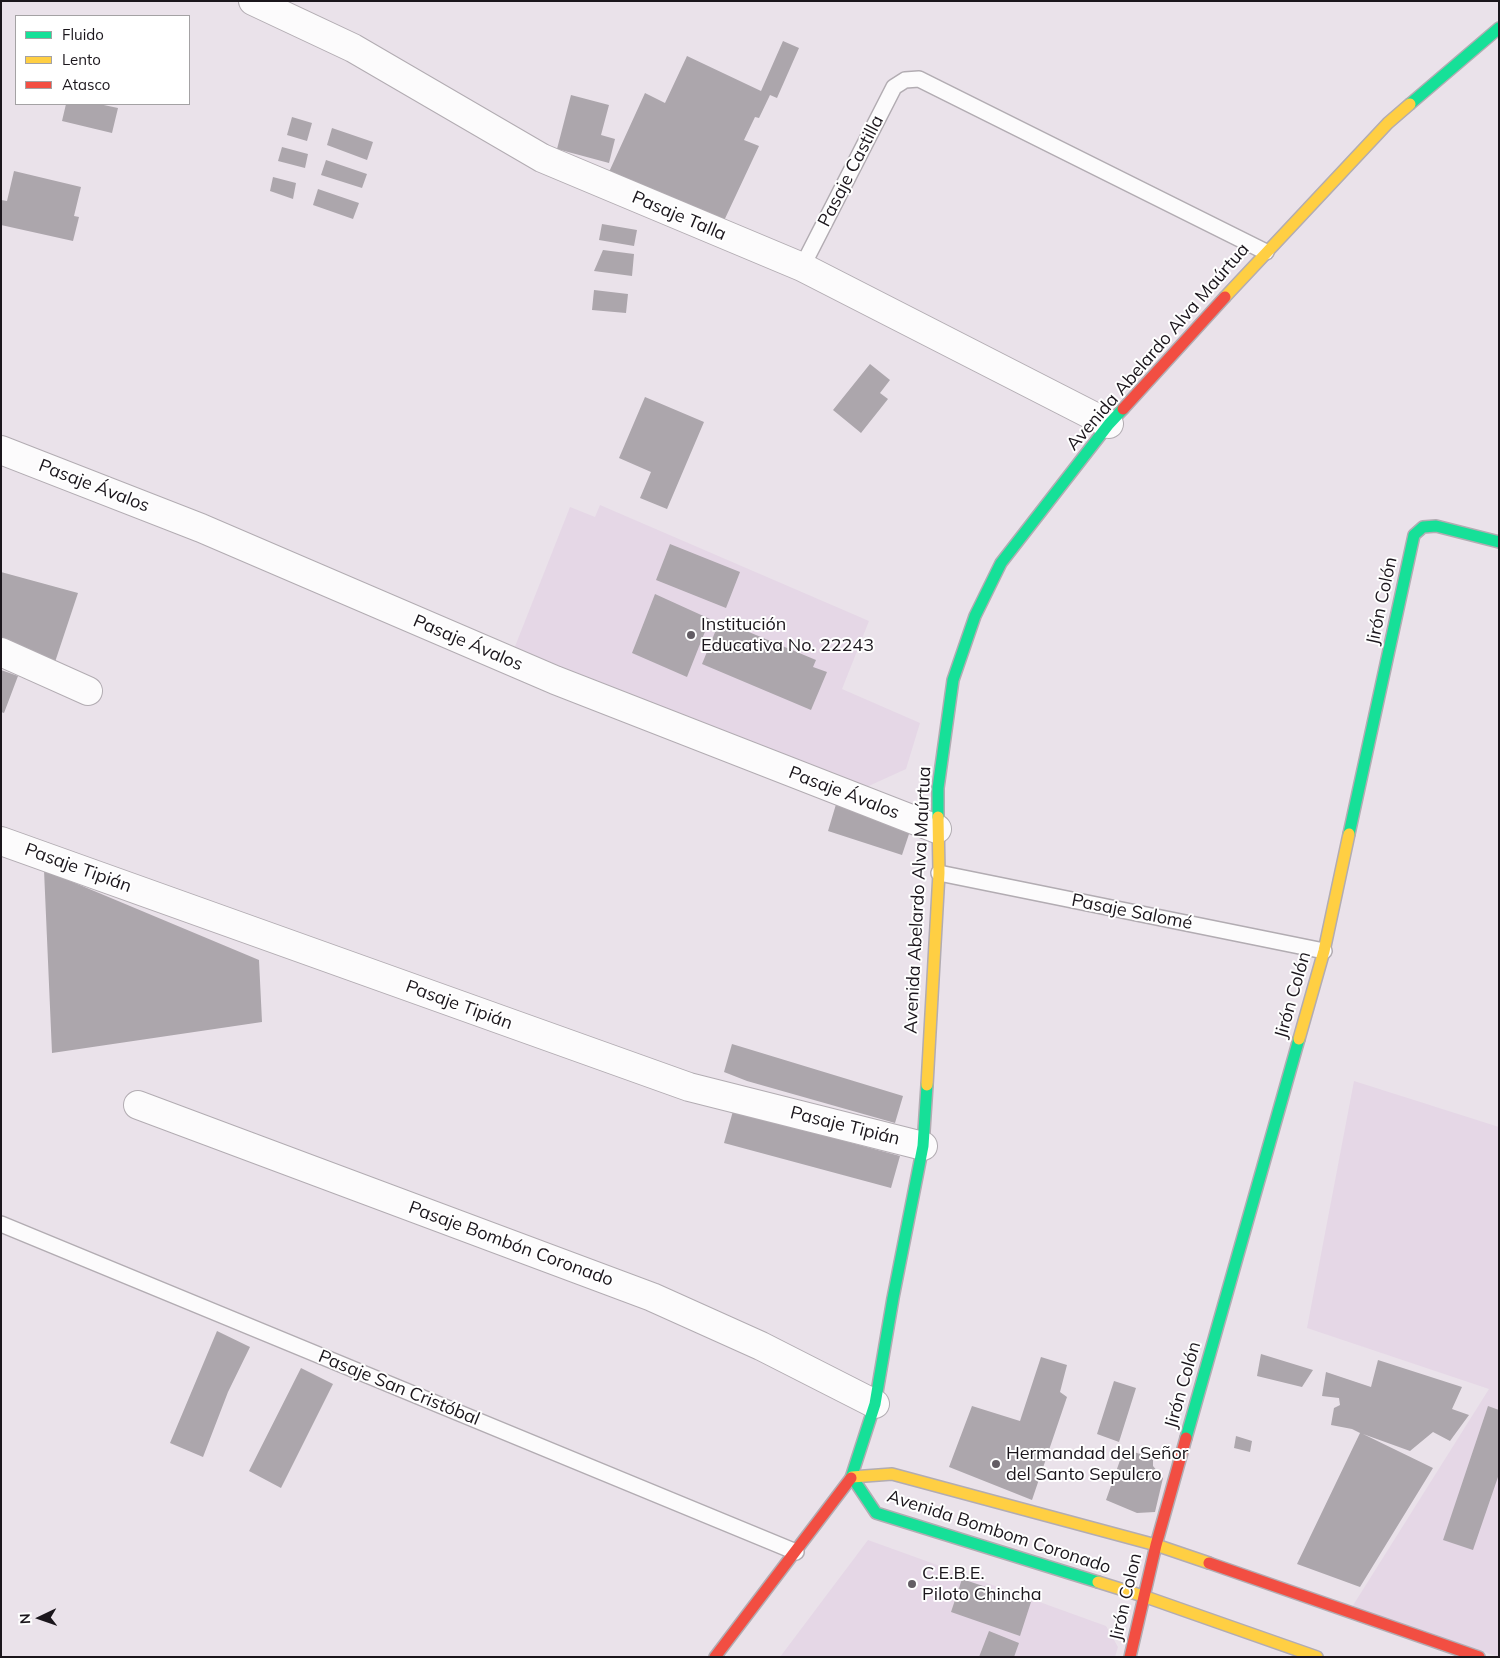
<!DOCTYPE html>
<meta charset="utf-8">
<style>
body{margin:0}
#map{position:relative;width:1500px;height:1658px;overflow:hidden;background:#eae2ea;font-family:Mulish,sans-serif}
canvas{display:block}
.frame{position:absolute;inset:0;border:2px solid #1b161c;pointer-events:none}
.legend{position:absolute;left:15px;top:15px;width:175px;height:90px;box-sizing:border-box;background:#fff;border:1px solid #a4a2a4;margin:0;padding:6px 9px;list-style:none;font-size:15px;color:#1b161c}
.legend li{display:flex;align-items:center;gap:10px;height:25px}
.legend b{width:25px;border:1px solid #a4a2a4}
.north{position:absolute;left:15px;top:1593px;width:50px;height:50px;-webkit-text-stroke:4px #fff;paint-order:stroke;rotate:267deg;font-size:14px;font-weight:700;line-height:20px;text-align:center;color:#1b161c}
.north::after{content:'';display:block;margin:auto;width:18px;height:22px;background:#1b161c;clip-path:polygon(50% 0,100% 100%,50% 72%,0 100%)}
</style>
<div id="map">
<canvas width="1500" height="1658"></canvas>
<div class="frame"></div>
<ul class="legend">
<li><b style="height:6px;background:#16e098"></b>Fluido</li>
<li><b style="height:6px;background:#ffcf43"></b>Lento</li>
<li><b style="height:6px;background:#f24e42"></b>Atasco</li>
</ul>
<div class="north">N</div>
</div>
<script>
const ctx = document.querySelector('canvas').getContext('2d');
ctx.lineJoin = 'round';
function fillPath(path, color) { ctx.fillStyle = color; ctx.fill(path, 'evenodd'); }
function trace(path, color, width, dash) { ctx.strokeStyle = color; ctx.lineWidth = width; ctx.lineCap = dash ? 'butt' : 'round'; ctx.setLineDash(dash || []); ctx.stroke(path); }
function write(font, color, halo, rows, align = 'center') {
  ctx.font = font + ' Mulish,sans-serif'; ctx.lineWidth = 4; ctx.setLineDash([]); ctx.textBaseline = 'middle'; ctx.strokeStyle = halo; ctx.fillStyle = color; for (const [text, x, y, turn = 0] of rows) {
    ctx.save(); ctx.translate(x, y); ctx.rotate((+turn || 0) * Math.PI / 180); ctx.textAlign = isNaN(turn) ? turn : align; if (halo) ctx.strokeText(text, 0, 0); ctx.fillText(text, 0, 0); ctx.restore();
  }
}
const built = new Path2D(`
 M600 505 869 621 842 689 920 723 906 769 862 789 514 649 570 507 595 517Z
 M1354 1081 1499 1127V1657L1352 1607 1489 1389 1307 1328Z
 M868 1540 1106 1626 1118 1647 1115 1657H780Z`);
const building = new Path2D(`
 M783 41 799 48 777 98 770 95 759 118 755 117 744 140 759 146 722 225 609 172 645 93 665 103 687 56 761 91Z
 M571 95 609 105 601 135 615 139 609 163 557 149Z
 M66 104H99L118 108 112 133 62 121Z
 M292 117 312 123 307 141 287 135Z
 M332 128 373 142 367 160 327 145Z
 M282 147 308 154 305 168 278 161Z
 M326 160 367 174 362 188 321 175Z
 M14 171 81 187 74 216 79 217 73 241 1 225V200L7 201Z
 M273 177 296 183 293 199 270 191Z
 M318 189 359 203 353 219 313 205Z
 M602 224 637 230 634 246 599 240Z
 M603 250 634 254 632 276 594 271Z
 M594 290 628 294 626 313 592 310Z
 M870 364 890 380 880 393 888 399 861 433 833 410Z
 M645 397 704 422 667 509 640 498 651 472 619 458Z
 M670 544 740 572 726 608 656 580Z
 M1 572 78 593 54 665 1 642Z
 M655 594 710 619 687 677 632 653Z
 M720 620 816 660 813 667 827 672 811 710 702 664Z
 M1 670 18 676 4 713 1 712Z
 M837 801 912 825 902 855 828 831Z
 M44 870 259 960 262 1022 52 1053Z
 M732 1044 903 1096 895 1123 747 1081 724 1072Z
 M733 1111 900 1156 891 1188 724 1143Z
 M217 1331 250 1347 228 1392 203 1457 170 1443Z
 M1261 1354 1313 1370 1302 1387 1257 1376Z
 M1041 1357 1067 1365 1060 1392 1067 1397 1032 1500 949 1467 972 1406 1020 1421Z
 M1378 1360 1462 1387 1452 1409 1469 1415 1450 1441 1433 1432 1410 1451 1363 1434 1433 1468 1360 1587 1297 1564 1360 1433 1352 1429 1331 1425 1334 1408 1340 1405 1339 1398 1322 1396 1326 1372 1371 1387Z
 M301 1368 333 1384 281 1488 249 1471Z
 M1114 1381 1136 1388 1119 1442 1097 1434Z
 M1488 1406 1499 1410V1474L1473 1550 1443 1540Z
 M1236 1436 1252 1441 1250 1452 1234 1448Z
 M1124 1449 1153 1458V1466L1163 1478 1155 1512 1137 1513 1106 1500Z
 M962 1579 1031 1602 1020 1636 951 1612Z
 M989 1631 1019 1643 1014 1657H979Z`);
const lane = new Path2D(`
 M802 267 894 87 905 80 919 79 1266 252
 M939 873 1324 951
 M1 1224 796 1552`);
const street = new Path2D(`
 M253 1 353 48 542 158 802 267 1109 424
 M1 450 201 528 555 680 937 829
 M1 652 88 691
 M1 841 689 1087 923 1146
 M138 1105 652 1297 761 1346 875 1404`);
const fast = new Path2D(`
 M1410 104 1499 28
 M938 817V788L953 680 975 616 1001 563 1109 424 1123 409
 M1349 834 1414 535 1423 527 1436 526 1499 542
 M1186 1438 1299 1039
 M852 1477 876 1513 1098 1582
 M851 1478 875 1404 893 1298 923 1146 927 1085`);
const slow = new Path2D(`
 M1225 297 1388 123 1410 104
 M1299 1039 1324 951 1349 834
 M927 1085 939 873 938 817
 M852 1477 892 1474 1156 1545 1209 1563
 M1098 1582 1143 1596 1317 1657`);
const jam = new Path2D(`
 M1123 409 1225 297
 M1209 1563 1479 1657
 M715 1657 851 1478
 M1130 1657 1156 1545 1186 1438`);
const markers = [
 [691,635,5,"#635d64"],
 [996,1464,5,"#635d64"],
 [912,1584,5,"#635d64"]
];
const streetNames = [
 ["Pasaje Castilla",851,171,-63],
 ["Pasaje Talla",679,216,23],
 ["Avenida Abelardo Alva Maúrtua",1158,347,-49],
 ["Pasaje Ávalos",94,486,21],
 ["Jirón Colón",1382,601,-78],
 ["Pasaje Ávalos",468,643,23],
 ["Pasaje Ávalos",844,793,21],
 ["Pasaje Tipián",78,868,20],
 ["Avenida Abelardo Alva Maúrtua",918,900,-87],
 ["Pasaje Salomé",1132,912,11],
 ["Jirón Colón",1293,995,-74],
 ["Pasaje Tipián",459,1005,20],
 ["Pasaje Tipián",845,1126,14],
 ["Pasaje Bombón Coronado",511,1244,20],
 ["Jirón Colón",1183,1385,-74],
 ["Pasaje San Cristóbal",399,1388,22],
 ["Avenida Bombom Coronado",999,1532,18],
 ["Jirón Colon",1126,1597,-77]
];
const poiNames = [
 ["Institución",701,625],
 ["Educativa No. 22243",701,646],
 ["Hermandad del Señor",1006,1454],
 ["del Santo Sepulcro",1006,1475],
 ["C.E.B.E.",922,1574],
 ["Piloto Chincha",922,1595]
];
fillPath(built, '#e5d7e6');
fillPath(building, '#aca6ac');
trace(lane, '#b2acb2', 18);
trace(street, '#b2acb2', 30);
trace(fast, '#b2acb2', 14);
trace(slow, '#b2acb2', 14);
trace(jam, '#b2acb2', 14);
trace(lane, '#fcfbfc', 15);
trace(street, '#fcfbfc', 28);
trace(fast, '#16e098', 11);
trace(slow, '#ffcf43', 11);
trace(jam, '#f24e42', 11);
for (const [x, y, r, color] of markers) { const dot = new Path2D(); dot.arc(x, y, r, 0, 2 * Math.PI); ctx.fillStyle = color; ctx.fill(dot); trace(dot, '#fff', 2); }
write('18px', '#1b161c', '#fff', streetNames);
write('18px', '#1b161c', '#fff', poiNames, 'left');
</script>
